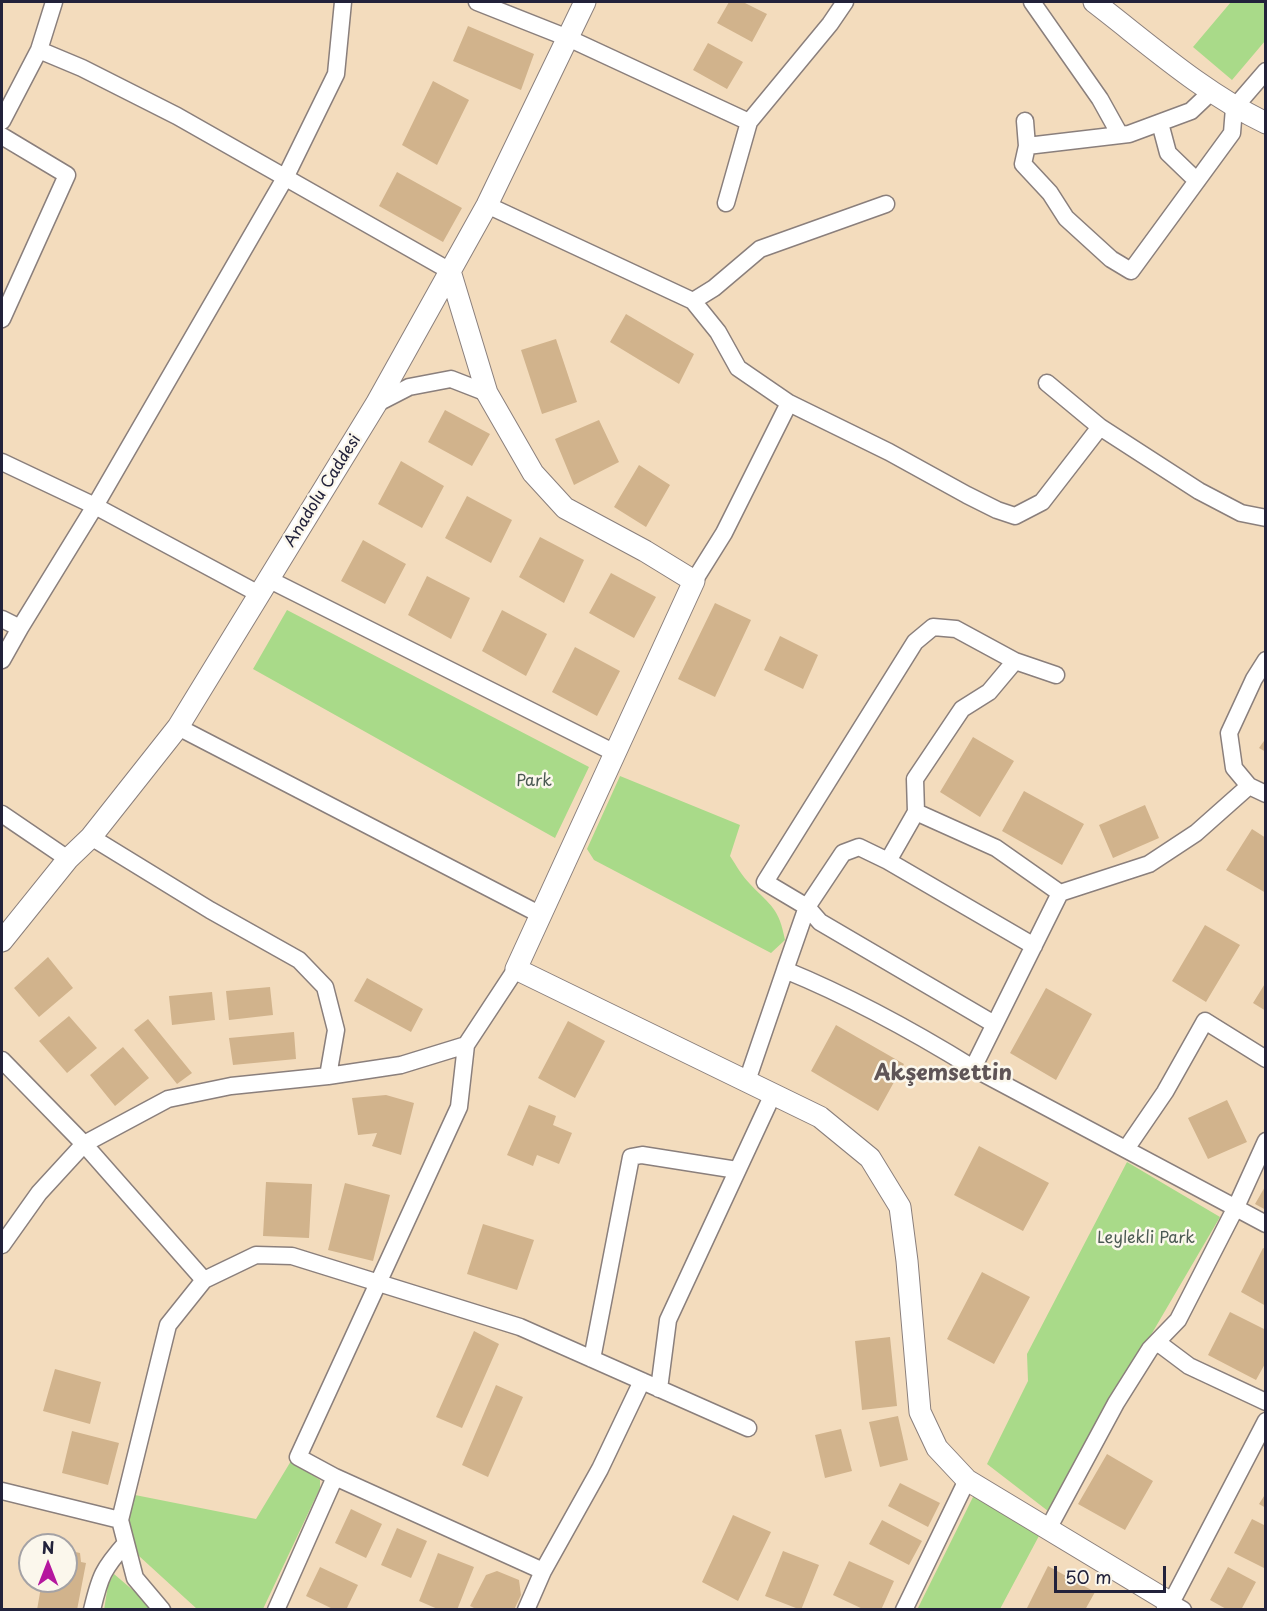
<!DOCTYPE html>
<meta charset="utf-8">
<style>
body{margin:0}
#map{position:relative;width:1267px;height:1611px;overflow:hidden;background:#f3dcbd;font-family:"Playpen Sans",sans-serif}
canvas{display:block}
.frame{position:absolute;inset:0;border:3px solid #22223b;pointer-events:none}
.north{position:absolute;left:18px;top:1533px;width:60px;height:60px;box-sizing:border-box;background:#fbf7ec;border:2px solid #a4a2a5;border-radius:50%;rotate:0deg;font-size:16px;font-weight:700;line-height:24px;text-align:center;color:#22223b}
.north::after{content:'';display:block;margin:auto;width:21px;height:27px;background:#b5179e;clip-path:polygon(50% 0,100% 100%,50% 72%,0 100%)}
.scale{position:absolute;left:1054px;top:1566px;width:112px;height:27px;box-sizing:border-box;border:3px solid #22223b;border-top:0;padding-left:8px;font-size:18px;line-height:21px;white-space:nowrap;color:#22223b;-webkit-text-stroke:4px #fbf7ec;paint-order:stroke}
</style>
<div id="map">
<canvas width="1267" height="1611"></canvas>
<div class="frame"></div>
<div class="north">N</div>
<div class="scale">50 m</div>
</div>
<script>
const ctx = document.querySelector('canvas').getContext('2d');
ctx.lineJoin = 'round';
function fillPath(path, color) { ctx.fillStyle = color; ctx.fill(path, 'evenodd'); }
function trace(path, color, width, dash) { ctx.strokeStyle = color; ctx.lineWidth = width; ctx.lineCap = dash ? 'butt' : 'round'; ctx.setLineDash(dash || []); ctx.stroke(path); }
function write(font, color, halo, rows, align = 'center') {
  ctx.font = font + ' "Playpen Sans",sans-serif'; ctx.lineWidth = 5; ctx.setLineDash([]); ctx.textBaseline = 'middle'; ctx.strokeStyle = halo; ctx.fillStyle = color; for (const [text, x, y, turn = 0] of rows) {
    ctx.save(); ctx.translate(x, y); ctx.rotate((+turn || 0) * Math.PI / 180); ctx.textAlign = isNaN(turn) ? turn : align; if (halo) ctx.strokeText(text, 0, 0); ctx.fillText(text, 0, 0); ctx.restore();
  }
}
const green = new Path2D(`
 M1231 2H1266L1265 41 1232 80 1193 47Z
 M287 610 589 767 555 838 253 669Z
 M620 776 740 825 730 856C736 865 742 876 750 884 771 906 779 908 785 940L771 953 594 860 587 849Z
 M1127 1162 1220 1217 1048 1511 987 1464 1028 1381 1027 1354Z
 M291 1461 320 1480V1488L263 1609H197L139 1556 127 1521 135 1495 256 1519Z
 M974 1495 1040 1534 1000 1609 917 1610Z
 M114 1574 155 1609 104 1610 108 1585Z`);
const building = new Path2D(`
 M729 2H743L767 14 752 42 717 23Z
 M468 26 534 54 521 90 453 61Z
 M708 43 743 62 727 89 693 70Z
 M433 81 469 100 437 165 402 145Z
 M397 172 462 208 443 242 379 206Z
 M626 314 694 354 679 384 610 342Z
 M556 339 577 402 542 414 521 350Z
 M445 410 490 434 472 466 428 442Z
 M599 420 619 462 574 485 555 439Z
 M401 461 444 486 422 528 378 504Z
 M639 465 670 485 646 527 614 507Z
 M467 496 512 520 491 563 445 538Z
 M540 537 584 560 564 603 519 577Z
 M363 540 406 564 385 604 341 581Z
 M611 573 656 597 634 638 589 613Z
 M427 576 470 598 451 639 408 615Z
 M715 603 751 620 715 697 678 679Z
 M502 610 547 634 526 676 482 651Z
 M780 636 818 655 803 689 764 670Z
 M575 647 620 671 597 716 552 692Z
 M973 737 1014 761 980 817 940 792Z
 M1266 738V752L1259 748Z
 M1024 791 1084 824 1062 865 1002 831Z
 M1145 805 1159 838 1113 858 1099 825Z
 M1252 829 1266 838V893L1226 870Z
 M1205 925 1240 945 1206 1002 1172 981Z
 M48 957 73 988 39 1017 14 988Z
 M367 978 423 1009 411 1032 354 1001Z
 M1266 982V1011L1253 1003Z
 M270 987 273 1015 229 1020 226 991Z
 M1046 988 1092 1014 1056 1080 1010 1053Z
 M212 992 215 1020 172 1025 169 996Z
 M69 1016 97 1048 67 1073 39 1041Z
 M148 1019 192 1073 177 1084 134 1030Z
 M568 1021 605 1041 575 1098 538 1078Z
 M836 1025 904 1064 878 1111 811 1071Z
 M294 1032 296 1059 233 1065 229 1038Z
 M123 1047 149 1078 115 1106 90 1075Z
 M386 1095 414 1103 401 1155 372 1146 377 1133 358 1135 352 1098Z
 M1227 1100 1247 1142 1208 1159 1188 1118Z
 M529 1105 556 1116 553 1125 572 1133 559 1164 537 1155 533 1166 507 1155Z
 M979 1146 1049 1183 1023 1231 954 1195Z
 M266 1182 312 1184 309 1238 263 1236Z
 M345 1183 390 1195 373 1261 328 1250Z
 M1266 1185V1210L1255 1204Z
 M483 1224 534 1240 517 1290 467 1274Z
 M1263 1248 1266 1249V1306L1241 1292Z
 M982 1272 1030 1297 994 1364 947 1339Z
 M1230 1312 1266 1330V1362L1256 1380 1208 1355Z
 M474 1331 499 1344 462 1428 436 1417Z
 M890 1337 897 1406 862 1410 855 1341Z
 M55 1369 101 1382 90 1424 43 1411Z
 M496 1385 523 1397 488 1477 462 1465Z
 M898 1416 908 1460 880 1467 869 1422Z
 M841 1429 852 1471 825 1478 815 1435Z
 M72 1431 119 1443 108 1485 62 1473Z
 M1107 1454 1153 1481 1125 1530 1078 1504Z
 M900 1483 940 1503 928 1527 888 1506Z
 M1266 1493V1508L1259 1504Z
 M351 1509 382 1524 366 1558 335 1543Z
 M733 1515 771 1532 738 1601 702 1582Z
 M1252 1519 1266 1526 1264 1568 1234 1553Z
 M882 1520 922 1541 909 1565 869 1544Z
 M397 1528 427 1541 411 1578 381 1565Z
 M66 1550 80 1553 81 1562 86 1563 77 1610H37L42 1581H66Z
 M783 1551 819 1565 801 1610 765 1596Z
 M438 1553 474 1567 457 1610H440L419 1601Z
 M849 1561 894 1581 881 1610H865L833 1595Z
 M1048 1566 1095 1592 1085 1610H1026Z
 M320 1567 358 1585 346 1610H335L306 1596Z
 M1228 1567 1256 1582 1241 1610H1228L1210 1600Z
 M497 1571 519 1580 521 1595 514 1610H478L470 1606 486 1575Z`);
const minor = new Path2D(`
 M477 2 568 38 749 122
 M1032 2 1100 99 1120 135
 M39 50 82 68 177 116 450 271
 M2 121 39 50 54 2
 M1025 121 1027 146 1023 164 1050 193 1066 218 1111 259 1131 271 1232 133 1234 108 1266 71
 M1160 123 1168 153 1197 181
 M2 136 67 175 2 319
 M1027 146 1129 134 1191 111 1210 93
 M726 203 749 122 830 24 845 2
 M487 205 693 301 718 332 738 368 789 403 889 452 967 495 997 510 1015 516 1042 502 1100 427 1047 383
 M693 301 714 288 760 249 886 204
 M376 404 409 387 451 379 487 393
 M1100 427 1199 491 1241 513 1266 518
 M2 462 95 506 259 594
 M268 579 615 753
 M694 581 724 533 789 403
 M2 619 20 628 2 660
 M20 628 95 506 285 178 336 74 343 2
 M1266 660 1254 679 1229 733 1234 768 1249 786 1266 794
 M178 727 541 915
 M916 812 996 848 1060 893 1149 864 1196 833 1249 786
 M2 814 68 859
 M91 837 210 910 299 960 325 987 336 1030 328 1076
 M888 861 916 812 915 779 962 709 989 692 1015 661
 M1034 946 888 861 859 847 843 853 807 907 785 970C851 997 913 1031 973 1068L1060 893
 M994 1024 820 922 807 907 765 882 915 642 933 627 956 629 1015 661 1056 675
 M2 1060 84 1144 204 1280
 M973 1068 1266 1224
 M747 1081 785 970
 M1126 1149 1165 1092 1205 1021 1266 1059
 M2 1245 39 1193 84 1144 168 1099 231 1086 328 1076 401 1065 466 1045
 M1157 1342 1189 1366 1266 1402
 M592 1359 631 1157 642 1155 737 1170
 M659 1389 668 1320 773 1094
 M335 1477 543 1571
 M2 1491 120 1520
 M1048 1529 1116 1403 1150 1349 1178 1320 1236 1207 1266 1141
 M92 1610C100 1576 103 1569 126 1543
 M162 1610 135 1578 120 1520 168 1325 204 1280 256 1255 292 1256 520 1327 748 1428
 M276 1610 335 1477 298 1457 459 1107 466 1045 516 969
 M526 1610 543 1571 600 1469 642 1381
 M904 1610 967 1480
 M1183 1610 1171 1603 1266 1421`);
const tertiary = new Path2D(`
 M1094 2C1150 45 1202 92 1266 123
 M450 271 487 393 533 473 565 508 645 551 694 581 516 969 820 1117 870 1158 900 1207 907 1261 920 1412 937 1448 967 1480 1171 1603 1167 1610
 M2 941 68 859 91 837 178 727 376 404 487 205 585 2`);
const streetNames = [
 ["Anadolu Caddesi",323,491,-58]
];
const parkNames = [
 ["Park",534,782],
 ["Leylekli Park",1146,1239]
];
const districtNames = [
 ["Akşemsettin",943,1074]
];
fillPath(green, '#a9da89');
fillPath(building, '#d1b38c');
trace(minor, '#8a7f7c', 19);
trace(tertiary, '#8a7f7c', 23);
trace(minor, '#fff', 16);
trace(tertiary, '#fff', 21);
write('16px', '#22223b', '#fbf7ec', streetNames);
write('16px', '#4a5952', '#fbf7ec', parkNames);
write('bold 22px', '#5f5557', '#fbf7ec', districtNames);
</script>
